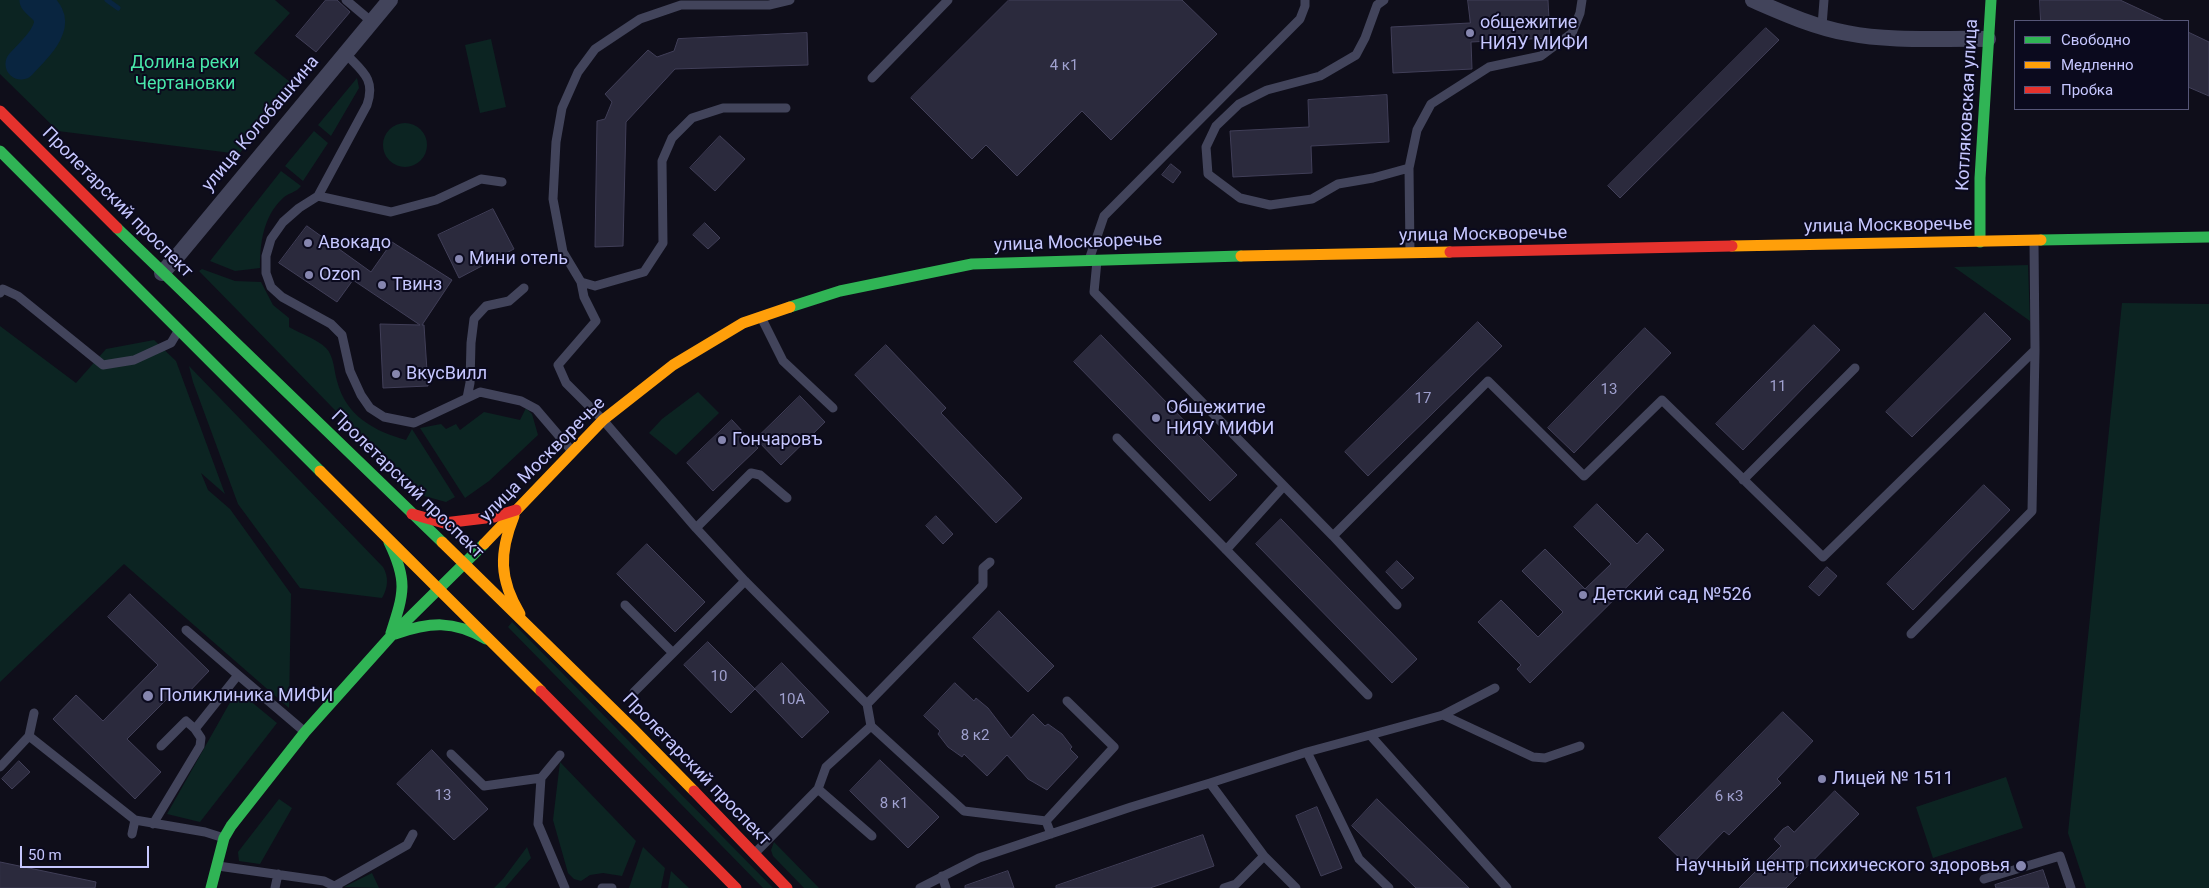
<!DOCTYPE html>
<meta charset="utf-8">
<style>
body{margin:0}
#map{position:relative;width:2209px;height:888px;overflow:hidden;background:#0f0e1a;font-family:Roboto,sans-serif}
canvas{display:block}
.legend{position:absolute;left:2014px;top:20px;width:175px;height:90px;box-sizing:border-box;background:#0b0a1e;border:1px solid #565678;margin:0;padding:6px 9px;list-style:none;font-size:15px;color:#c6c7ff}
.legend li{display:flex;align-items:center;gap:10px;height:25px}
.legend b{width:25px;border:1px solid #565678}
.scale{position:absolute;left:20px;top:846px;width:129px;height:22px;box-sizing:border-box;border:2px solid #c6c7ff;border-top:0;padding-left:6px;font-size:15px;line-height:18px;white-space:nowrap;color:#c6c7ff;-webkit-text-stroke:4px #0b0a1e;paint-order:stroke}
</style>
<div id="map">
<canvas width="2209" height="888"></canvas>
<ul class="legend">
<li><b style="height:6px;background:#30b455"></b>Свободно</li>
<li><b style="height:6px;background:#ff9f0a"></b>Медленно</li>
<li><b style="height:6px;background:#e5322d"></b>Пробка</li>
</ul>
<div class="scale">50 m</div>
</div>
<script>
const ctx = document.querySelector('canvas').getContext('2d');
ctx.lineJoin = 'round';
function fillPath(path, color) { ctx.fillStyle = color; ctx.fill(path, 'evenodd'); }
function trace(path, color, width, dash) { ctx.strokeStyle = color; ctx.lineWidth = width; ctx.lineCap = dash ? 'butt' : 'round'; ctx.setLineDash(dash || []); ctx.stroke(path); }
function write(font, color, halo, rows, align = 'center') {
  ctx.font = font + ' Roboto,sans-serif'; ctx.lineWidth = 4; ctx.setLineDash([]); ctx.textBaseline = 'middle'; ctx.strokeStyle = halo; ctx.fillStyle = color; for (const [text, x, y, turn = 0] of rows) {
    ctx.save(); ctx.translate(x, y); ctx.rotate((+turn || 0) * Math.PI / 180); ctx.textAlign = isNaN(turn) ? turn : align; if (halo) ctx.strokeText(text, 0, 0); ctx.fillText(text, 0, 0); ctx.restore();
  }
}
const green = new Path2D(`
 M0 0H275L290 13 254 53 295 86 239 154 58 131 0 74Z
 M491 39 506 107 480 113 465 45Z
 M357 78 359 88 331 136 318 125Z
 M383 145a22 22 0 1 1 44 0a22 22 0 1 1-44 0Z
 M314 131 328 143 303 181 285 166Z
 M281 171 301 186C296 193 287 193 282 199 263 217 260 244 260 268L235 271 210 261Z
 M2028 265 2030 321 1954 267Z
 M202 269 235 281 261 282 273 305 289 318V327C301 334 317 339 326 348 334 356 334 371 337 381 346 416 374 431 406 440L412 429 455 497 446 502 417 494 199 271Z
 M2122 303 2209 304V888H2086L2068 833Z
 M0 326 76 383 106 349 154 340 176 361 225 494 201 473 208 490 230 509 291 594 289 708 124 564 0 682Z
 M189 366 383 567C389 577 388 588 382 598L300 588 238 504 193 382Z
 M698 392 719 413 676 455 649 433 662 419Z
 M526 408 532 414 538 435 489 481 465 498 420 428 441 424 446 429 456 424 460 430 484 412 520 420Z
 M512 622 773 888H763L508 627Z
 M237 690 277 723 200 822 167 814Z
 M560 762 636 841 622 876 603 873 590 875 581 881 574 879 568 873 553 820Z
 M2006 777 2023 828 1933 858 1916 807Z
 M279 799 292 808 260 864 239 861 238 852Z
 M774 842 819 888H804L773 856 771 850Z
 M527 847 531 858 505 888H494L503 879Z
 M643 847 665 868 661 888H629Z
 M671 871 689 888H668Z
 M372 873 379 888 344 887Z`);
const stream = new Path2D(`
 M107 0 118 8
 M38 3 48 0`);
const river = new Path2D(`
 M21 64C31 53 56 31 48 15 46 9 39 5 35 0`);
const building = new Path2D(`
 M326 0H337L350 12 316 52 296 36Z
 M1009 0H1182L1217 34 1111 140 1082 111 1017 176 986 145 972 159 911 98Z
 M1468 0H1548L1550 38 1471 42 1472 69 1393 73 1391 27 1470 23Z
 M2040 0H2120L2165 21H2041Z
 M1766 28 1779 40 1620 198 1608 186Z
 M2188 32 2209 42V96L2188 87Z
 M807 33 808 65 675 69 626 122 623 246 595 247 597 121 605 119 612 102 605 94 648 50 657 57 674 51 678 39Z
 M1387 95 1389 142 1311 146 1312 173 1233 177 1230 131 1309 127 1308 100Z
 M720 136 745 159 715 191 690 168Z
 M1171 164 1181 172 1173 183 1162 175Z
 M493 209 514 249 459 278 438 235Z
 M705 223 720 238 708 249 693 235Z
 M307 226 371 272 392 242 452 280 422 325H424L428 386 383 388 380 324 420 325 353 280 337 302 279 263Z
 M1985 313 2011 339 1912 437 1886 412Z
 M1478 322 1502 346 1368 476 1345 452Z
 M1814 325 1840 350 1743 450 1716 424Z
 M1645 328 1671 353 1574 453 1548 428Z
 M1101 335 1237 475 1210 501 1074 362Z
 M886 345 946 408 941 413 1022 498 996 523 855 375Z
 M800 396 825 422 781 465 756 439Z
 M732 420 758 448 713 491 687 463Z
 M1984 485 2010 510 1913 610 1887 584Z
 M1597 504 1637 544 1647 533 1664 550 1530 683 1517 669 1521 665 1478 622 1501 600 1538 637 1563 612 1522 571 1545 549 1585 589 1611 564 1574 527Z
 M936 516 953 534 943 544 926 526Z
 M1281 519 1417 659 1392 683 1256 544Z
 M647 544 705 602 675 632 617 574Z
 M1397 561 1414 578 1402 589 1386 572Z
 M1827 567 1837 576 1819 596 1809 587Z
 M130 594 209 671 184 697 176 690 127 739 161 772 135 799 53 719 76 695 103 721 158 665 108 617Z
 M999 611 1054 666 1028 692 973 638Z
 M708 642 755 689 731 713 684 665Z
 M782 663 829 712 802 738 755 689Z
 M955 683 974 701 976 698 988 708 1011 738 1033 714 1045 726 1048 724 1062 734 1072 747 1070 749 1078 757 1047 790 1028 779 1007 755 987 776 964 754 962 757 948 747 938 734 940 731 924 716Z
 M1783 712 1813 741 1777 779 1781 783 1729 835 1724 831 1689 867 1659 838Z
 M432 750 488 809 454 840 397 784Z
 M880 760 939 817 908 848 850 791Z
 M19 761 30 772 12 789 2 779Z
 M1835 791 1859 814 1786 888H1739L1781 846 1774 839 1783 829 1788 826 1794 832Z
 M1377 799 1469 888H1416L1352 826Z
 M1317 807 1342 868 1321 876 1296 816Z
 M1203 835 1214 866 1150 888H1056V886Z
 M0 862 96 882 95 888H0Z
 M2043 870 2049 888H1996L1995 885Z
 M1008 871 1014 888H965V886Z`);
const lane = new Path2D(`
 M346 0 372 22
 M1384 0 1377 5 1365 38 1356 55 1320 76 1267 90 1239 104 1216 126 1206 147 1208 174 1240 198 1270 205 1312 199 1338 184 1373 178 1409 168 1417 130 1431 104 1489 67 1541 56 1572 33 1580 13 1582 0
 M1822 26 1824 0
 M346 54C362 71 376 79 367 105L318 196 299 208 283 222 271 239 266 256V273L271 287 282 297 331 324 342 335 350 371 361 395 370 408 384 417 414 423 480 392 521 401 536 409 572 451
 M872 78 948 0
 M1409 168 1410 253
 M318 196 391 212 436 200 481 179 502 182
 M1090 257 1104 216 1300 19 1305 6V0
 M1097 261 1094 292 1333 536 1488 381 1584 476 1662 400 1823 557 2035 350 2034 241
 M581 282 595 286 644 272 663 243 662 161 672 138 692 118 723 108H786
 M0 293 3 289 18 296 103 365 134 360 171 343 177 333
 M761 317 783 361 833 408
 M467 398 470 383 471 343 474 319 486 306 509 301 524 288
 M1117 438 1368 695
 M1743 480 1855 368
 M696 528 751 473 760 475 787 498
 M1333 536 1397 605
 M1226 550 1283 487
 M625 605 673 653
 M1911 634 2032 511 2035 350
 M238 675 305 732
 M634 692 745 581
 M867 704 983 585V568L990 562
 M34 713 29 736 135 820 205 832 224 838
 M1443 715 1495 688
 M871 726 964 811 1046 821 1051 834
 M1370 735 1443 715 1533 757 1545 758 1580 746
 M161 746 186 721 195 729
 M1307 752 1359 859 1389 888
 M451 754 484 786 541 778
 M560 755 541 778 538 824 565 888
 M0 767 29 736
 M1210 783 1307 752 1370 735 1507 888
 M818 789 872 836
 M1046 821 1114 747 1067 701
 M153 824 200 746 201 738 195 729 238 675 186 630
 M132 834 135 820
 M755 853 818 789 826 767 871 726 867 704 745 581 696 528 603 420 566 383 558 365 596 321 584 297 581 282 563 252 553 199 556 142 562 108 578 72 595 49 640 19 681 5H769L790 0
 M218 866 324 881 338 888
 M942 876 946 888
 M1984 879 2060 856 2071 888
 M335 886 407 845 413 834
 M275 888 278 874
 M602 888H612
 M920 888 979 858 1131 807 1210 783 1264 856 1296 888
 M1224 888 1236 884 1264 856`);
const street = new Path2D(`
 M1753 0C1783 13 1814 27 1847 33 1892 42 1942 38 1988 39
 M162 273 180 253 390 0`);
const fast = new Path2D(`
 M0 151 320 471
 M117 228 442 542
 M2041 240 2209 237
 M1980 242V178L1991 0
 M790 307 840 291 972 264 1241 256
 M389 542C408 581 404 593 391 633
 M395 634C430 622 453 620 486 639
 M211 888 224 838 231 826 305 732 391 636 484 544`);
const slow = new Path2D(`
 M1732 246 2041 240
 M1241 256 1450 252
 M320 471 541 691
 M514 516C499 553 499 579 520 614
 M442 542 633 729 694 791
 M484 544 603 420 673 365 743 323 790 307`);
const jam = new Path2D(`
 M0 111 117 228
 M1450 252 1732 246
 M412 514 444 523 494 517 516 510
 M541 691 736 888
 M694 791 787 888`);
const markers = [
 [1470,33,5,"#8686af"],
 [308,243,5,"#8686af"],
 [459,259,5,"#8686af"],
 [309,275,5,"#8686af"],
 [382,285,5,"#8686af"],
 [396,374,5,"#8686af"],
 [1156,418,5,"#8686af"],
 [722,440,5,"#8686af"],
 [1583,595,5,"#8686af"],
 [148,696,6,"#8686af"],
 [1822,779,5,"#8686af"],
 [2021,866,6,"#8686af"]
];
const numberNames = [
 ["4 к1",1064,66],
 ["11",1778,387],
 ["13",1609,390],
 ["17",1423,399],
 ["10",719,677],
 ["10А",792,700],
 ["8 к2",975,736],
 ["13",443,796],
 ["6 к3",1729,797],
 ["8 к1",894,804]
];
const poiNames = [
 ["общежитие",1480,23],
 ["НИЯУ МИФИ",1480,44],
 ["Авокадо",318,243],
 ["Мини отель",469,259],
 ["Ozon",319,275],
 ["Твинз",392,285],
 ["ВкусВилл",406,374],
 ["Общежитие",1166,408],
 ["НИЯУ МИФИ",1166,429],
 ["Гончаровъ",732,440],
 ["Детский сад №526",1593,595],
 ["Поликлиника МИФИ",159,696],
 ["Лицей № 1511",1832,779],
 ["Научный центр психического здоровья",2010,866,"right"]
];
const parkNames = [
 ["Долина реки",185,63],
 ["Чертановки",185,84]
];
const streetNames = [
 ["Котляковская улица",1968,105,-87],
 ["улица Колобашкина",261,124,-50],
 ["Пролетарский проспект",117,203,45],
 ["улица Москворечье",1888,226,-1],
 ["улица Москворечье",1483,235,-1],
 ["улица Москворечье",1078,243,-2],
 ["улица Москворечье",543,460,-45],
 ["Пролетарский проспект",407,485,44],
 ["Пролетарский проспект",696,770,46]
];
fillPath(green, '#0c2422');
trace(stream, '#092540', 5);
trace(river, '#092540', 31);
fillPath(building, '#2b2a3d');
trace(building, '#413f58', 1);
trace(lane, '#42445b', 9);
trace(street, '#42445b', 16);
trace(fast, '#30b455', 11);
trace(slow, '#ff9f0a', 11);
trace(jam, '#e5322d', 11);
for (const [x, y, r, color] of markers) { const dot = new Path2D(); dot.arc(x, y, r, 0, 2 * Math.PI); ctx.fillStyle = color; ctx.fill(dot); trace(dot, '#0b0a1e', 2); }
write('15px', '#9fa0ce', null, numberNames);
write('18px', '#c6c7ff', '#0b0a1e', poiNames, 'left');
write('18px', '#49e8ab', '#0b0a1e', parkNames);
write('18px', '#c6c7ff', '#0b0a1e', streetNames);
</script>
